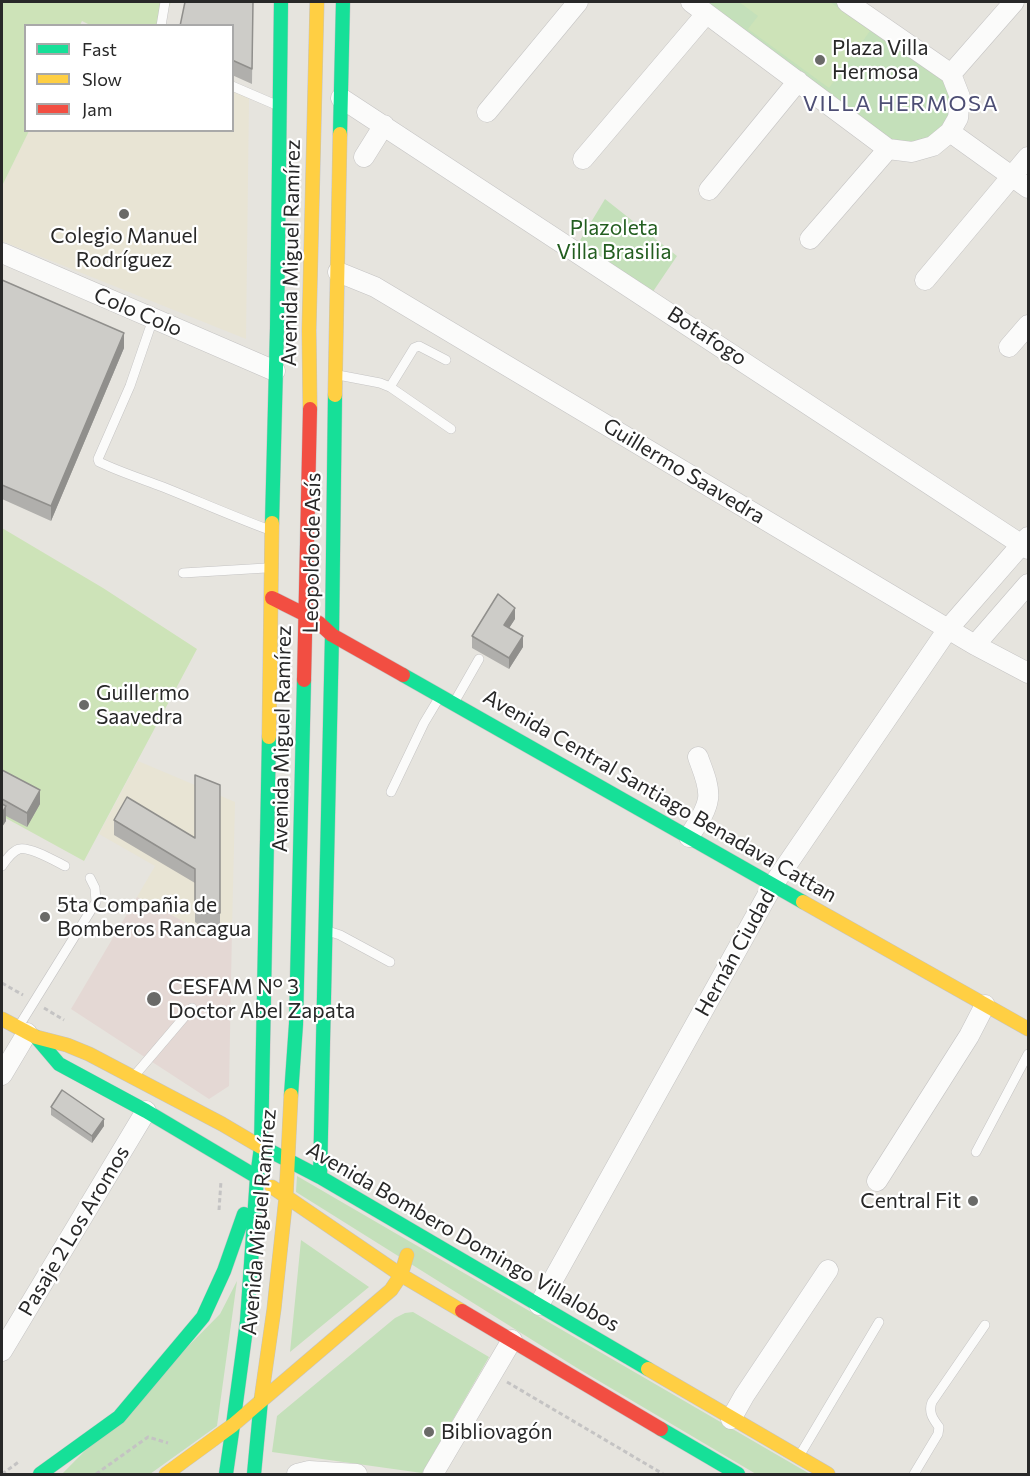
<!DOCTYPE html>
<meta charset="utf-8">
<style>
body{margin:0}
#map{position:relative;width:1030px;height:1476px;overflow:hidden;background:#e6e4de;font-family:Commissioner,sans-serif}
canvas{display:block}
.frame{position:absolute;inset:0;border:3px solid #282828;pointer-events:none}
.legend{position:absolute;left:24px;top:24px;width:210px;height:108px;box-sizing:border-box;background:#fff;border:2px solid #a9a9a9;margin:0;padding:8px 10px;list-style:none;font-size:18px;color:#282828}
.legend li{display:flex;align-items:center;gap:12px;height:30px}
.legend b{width:30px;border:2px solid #a9a9a9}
</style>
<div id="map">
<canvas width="1030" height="1476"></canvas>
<div class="frame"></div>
<ul class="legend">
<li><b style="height:8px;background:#16e098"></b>Fast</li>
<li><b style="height:8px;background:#ffcf43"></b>Slow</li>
<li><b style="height:8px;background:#f24e42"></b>Jam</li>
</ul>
</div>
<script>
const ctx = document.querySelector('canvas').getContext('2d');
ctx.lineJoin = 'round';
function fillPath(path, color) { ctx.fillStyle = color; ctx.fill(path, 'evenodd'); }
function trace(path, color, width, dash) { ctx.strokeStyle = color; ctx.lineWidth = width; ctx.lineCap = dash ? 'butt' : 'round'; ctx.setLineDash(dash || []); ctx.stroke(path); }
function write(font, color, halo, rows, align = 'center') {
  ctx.font = font + ' Commissioner,sans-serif'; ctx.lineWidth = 4.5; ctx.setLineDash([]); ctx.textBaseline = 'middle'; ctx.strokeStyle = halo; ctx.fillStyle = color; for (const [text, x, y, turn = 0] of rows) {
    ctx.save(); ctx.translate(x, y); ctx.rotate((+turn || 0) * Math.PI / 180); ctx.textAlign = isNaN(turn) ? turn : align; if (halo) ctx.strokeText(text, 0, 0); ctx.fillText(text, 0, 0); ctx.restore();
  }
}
const education = new Path2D(`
 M233 90 249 97 246 339 2 241V186L29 131 232 130Z
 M138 761 235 802 232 930 198 929 137 897 155 866 99 834Z`);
const medical = new Path2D(`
 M137 897 198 929 232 930 229 1086 209 1099 71 1009Z`);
const green = new Path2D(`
 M691 2H847L951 74 950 132 888 149Z
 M605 199 677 256 650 296 576 247Z
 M297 1176 810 1474H756L577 1368 296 1192Z
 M301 1240 369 1287 290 1352Z
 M237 1281 217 1426 150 1474H62L220 1314Z
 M413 1312 489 1357 422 1473 272 1452 277 1416 395 1318 405 1313Z`);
const pitch = new Path2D(`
 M2 2H171L161 25 92 26 82 21 80 25 26 26V130L29 131 2 186Z
 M739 2H830L870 31 829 88 748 29 758 16Z
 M2 528 103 588 197 649 84 861 2 816Z`);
const path = new Path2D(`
 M2 983 23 995
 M44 1008 64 1020
 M219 1210 221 1181
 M507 1382 663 1474
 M2 1474 20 1461
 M96 1474 148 1437 168 1443`);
const lane = new Path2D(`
 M161 26 165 2
 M232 86 274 104
 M153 319 130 386 98 459 99 462C120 472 142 479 163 487 198 501 232 516 267 529
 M338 375 380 383 390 387 414 348 419 346 446 360
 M390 387 451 429
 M183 573 266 568
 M455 701 479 659
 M391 792 424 723 439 698
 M2 866C6 860 11 852 19 849 29 846 55 861 65 866
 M328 931 340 935 390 962
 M19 1026 96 902 95 888 90 878
 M135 1075 192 1008
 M976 1152 1028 1054
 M801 1453 879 1322
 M914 1474 938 1434 939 1427C933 1419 928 1412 932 1402L985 1325`);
const street = new Path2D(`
 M691 2 888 149 912 152 933 146 950 132 958 118 960 97 951 74 847 2
 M951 74 1014 2
 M341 98 1028 549
 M487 112 578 2
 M950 132 1028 188
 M364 157 384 125
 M583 159 706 14
 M709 190 798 81
 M810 239 888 149
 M2 253 275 371
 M338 272 375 287 948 629 975 645 1028 673
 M925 280 1028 157
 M1009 347 1028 325
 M975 645 1028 584
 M689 837C696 825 706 813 708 799 710 785 702 769 698 757
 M2 1075 27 1033
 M877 1181 969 1036 985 1005
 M539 1305 773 885 948 629 1028 537
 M2 1351 146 1111
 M731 1419 744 1396 828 1270
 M297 1474 309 1471 357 1474
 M433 1474 512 1340`);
const fast = new Path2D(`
 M340 134 343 2
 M272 523 277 328 281 2
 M403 675 803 902
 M36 1037 59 1064 146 1111 257 1177
 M291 1095 296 1024 304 680
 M272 1152 320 1177 648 1369
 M320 1177 332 635 335 395
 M233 1425 247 1321 257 1177 261 1147 269 737
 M661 1429 738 1474
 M40 1474 119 1417 203 1317 224 1271 244 1214
 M226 1474 233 1425
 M254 1474 261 1400`);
const slow = new Path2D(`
 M335 395 340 134
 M310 409 309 330 317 2
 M269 737 272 523
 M803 902 1028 1029
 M2 1019 36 1037 67 1045 89 1054 222 1124 261 1147
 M272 1187 401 1275 462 1311
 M648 1369 828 1474
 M261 1400 274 1309 286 1197 291 1095
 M166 1474 233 1425 391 1290 401 1275 407 1255`);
const jam = new Path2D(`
 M272 598 304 614 319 623 332 635 403 675
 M304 680 310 409
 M462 1311 661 1429`);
const wall = new Path2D(`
 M253 2 252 84 232 75V26Z
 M2 280 124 348 51 521 2 499Z
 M515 619 509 628 523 647 509 669 472 648V636Z
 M2 770 40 804 27 827 6 816V821L2 827Z
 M220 785V928H203L195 922V883L114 835V820L195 838Z
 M51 1107 104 1126 92 1143 51 1115Z`);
const shadedWall = new Path2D(`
 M124 333V348L51 521V506Z
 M515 608V619L504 636V625Z
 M523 636V647L509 669V658Z
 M40 790V804L27 827V813Z
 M6 806V821L2 827V813Z
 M104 1119V1126L92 1143V1136Z`);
const building = new Path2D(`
 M185 2H253L252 69 232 60V26H180Z
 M2 280 124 333 51 506 2 485Z
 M498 594 515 608 504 625 523 636 509 658 472 636Z
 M2 770 40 790 27 813 2 799Z
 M195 775 220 785V913H203L195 908V869L114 820 127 797 195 838Z
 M2 804 6 806 2 813Z
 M62 1090 104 1119 92 1136 51 1107Z`);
const markers = [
 [820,60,6,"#6a6a68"],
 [124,214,6,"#6a6a68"],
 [84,705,6,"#6a6a68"],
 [45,917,6,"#6a6a68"],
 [154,999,8,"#6a6a68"],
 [973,1201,6,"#6a6a68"],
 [429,1432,6,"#6a6a68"]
];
const poiNames = [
 ["Plaza Villa",832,48],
 ["Hermosa",832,72],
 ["Colegio Manuel",124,236,"center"],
 ["Rodríguez",124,260,"center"],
 ["Guillermo",96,693],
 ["Saavedra",96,717],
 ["5ta Compañia de",57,905],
 ["Bomberos Rancagua",57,929],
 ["CESFAM N° 3",168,987],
 ["Doctor Abel Zapata",168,1011],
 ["Central Fit",961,1201,"right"],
 ["Bibliovagón",441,1432]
];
const parkNames = [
 ["Plazoleta",614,228],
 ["Villa Brasilia",614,252]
];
const streetNames = [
 ["Avenida Miguel Ramírez",291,253,-89],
 ["Colo Colo",138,312,23],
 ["Botafogo",707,336,33],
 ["Guillermo Saavedra",684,471,31],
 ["Leopoldo de Asís",312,553,-89],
 ["Avenida Miguel Ramírez",282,739,-89],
 ["Avenida Central Santiago Benadava Cattan",660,796,30],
 ["Hernán Ciudad",735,953,-61],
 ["Avenida Miguel Ramírez",259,1222,-85],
 ["Pasaje 2 Los Aromos",74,1231,-59],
 ["Avenida Bombero Domingo Villalobos",463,1237,30]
];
const neighbourhoodNames = [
 ["VILLA HERMOSA",901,104]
];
fillPath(education, '#e8e4d4');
fillPath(medical, '#e4d8d4');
fillPath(green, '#c4e0ba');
fillPath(pitch, '#cde3b8');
trace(lane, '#c4c3c3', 10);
trace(street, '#c4c3c3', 21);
trace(fast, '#c4c3c3', 15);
trace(slow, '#c4c3c3', 15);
trace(jam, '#c4c3c3', 15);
trace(path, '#c4c3c3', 3, [4.5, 3]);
trace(lane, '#fbfbfa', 9);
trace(street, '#fbfbfa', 20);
trace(fast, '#16e098', 14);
trace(slow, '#ffcf43', 14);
trace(jam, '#f24e42', 14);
fillPath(wall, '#b0afac');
fillPath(shadedWall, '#908f8c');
fillPath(building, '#cdccc8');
trace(building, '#908f8c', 1.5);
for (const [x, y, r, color] of markers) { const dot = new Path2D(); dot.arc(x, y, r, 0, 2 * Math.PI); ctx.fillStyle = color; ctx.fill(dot); trace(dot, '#fff', 2); }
write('21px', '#282828', '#fff', poiNames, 'left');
write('21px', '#235e20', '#fff', parkNames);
write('21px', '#282828', '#fff', streetNames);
ctx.letterSpacing = '1.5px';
write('22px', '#4d4e74', '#fff', neighbourhoodNames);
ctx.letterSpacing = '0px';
</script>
